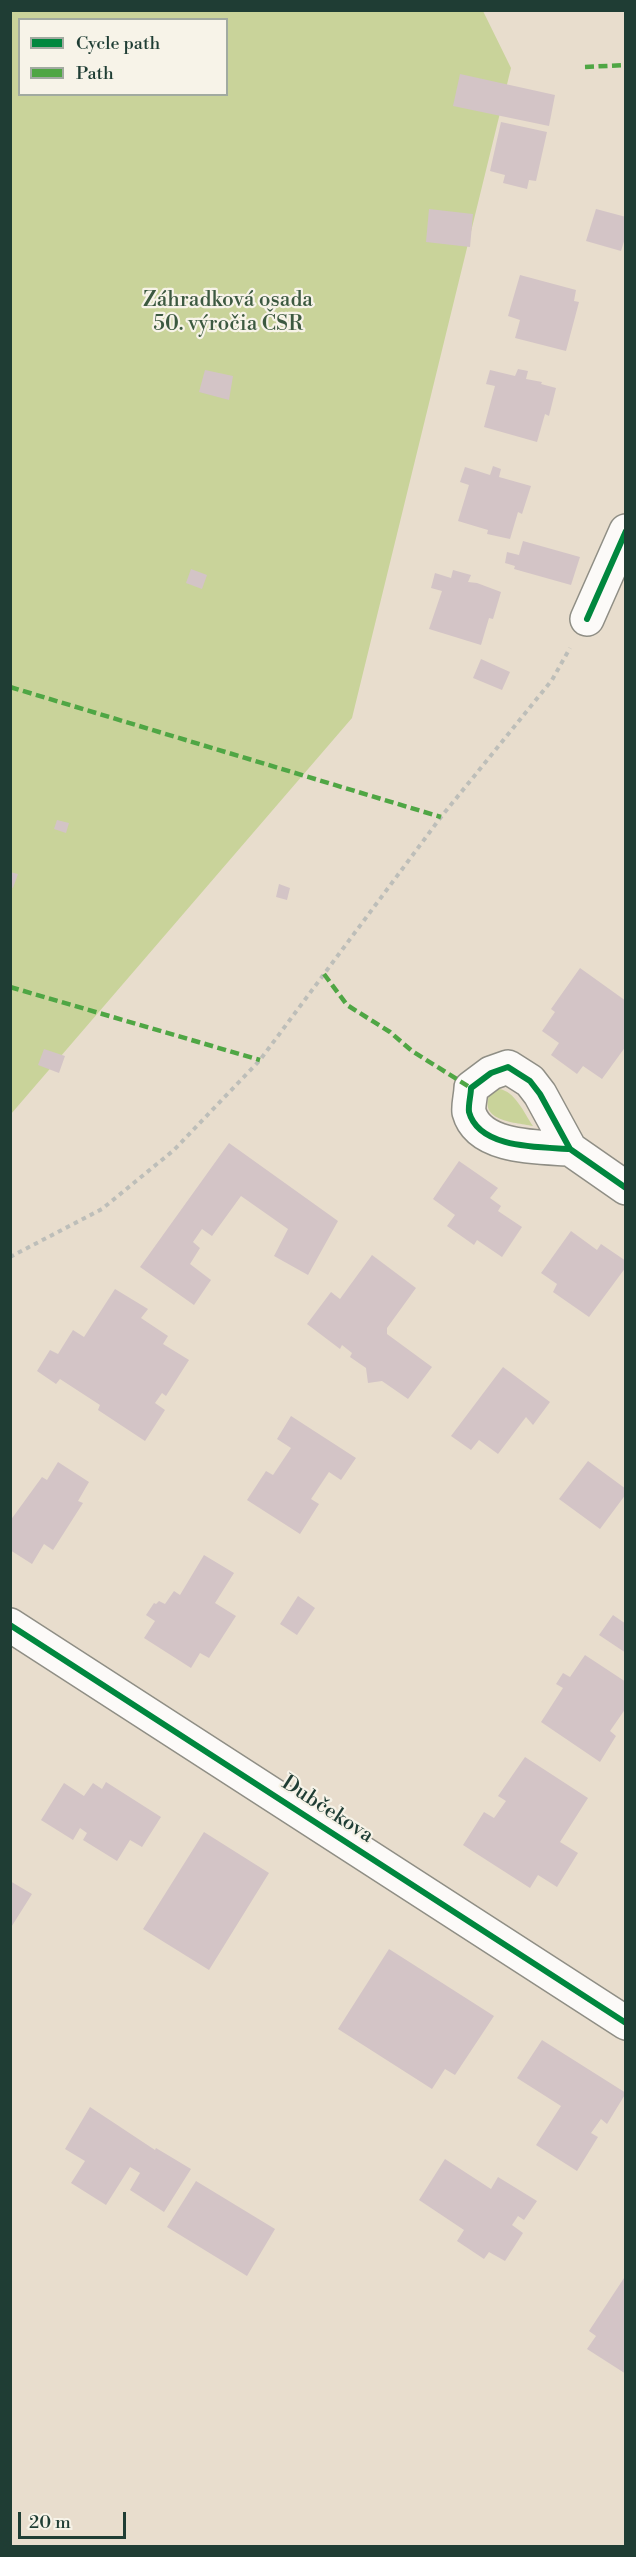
<!DOCTYPE html>
<meta charset="utf-8">
<style>
body{margin:0}
#map{position:relative;width:636px;height:2557px;overflow:hidden;background:#e8ddcd;font-family:"Libre Bodoni",serif}
canvas{display:block}
.frame{position:absolute;inset:0;border:12px solid #1f3d34;pointer-events:none}
.legend{position:absolute;left:18px;top:18px;width:210px;height:78px;box-sizing:border-box;background:#f7f3e8;border:2px solid #a1aaa0;margin:0;padding:8px 10px;list-style:none;font-size:18px;color:#1f3d34}
.legend li{display:flex;align-items:center;gap:12px;height:30px}
.legend b{width:30px;border:2px solid #a1aaa0}
.scale{position:absolute;left:18px;top:2512px;width:108px;height:27px;box-sizing:border-box;border:3px solid #1f3d34;border-top:0;padding-left:8px;font-size:18px;line-height:21px;white-space:nowrap;color:#1f3d34;-webkit-text-stroke:4px #f7f3e8;paint-order:stroke}
</style>
<div id="map">
<canvas width="636" height="2557"></canvas>
<div class="frame"></div>
<ul class="legend">
<li><b style="height:8px;background:#00873e"></b>Cycle path</li>
<li><b style="height:8px;background:#4fa644"></b>Path</li>
</ul>
<div class="scale">20 m</div>
</div>
<script>
const ctx = document.querySelector('canvas').getContext('2d');
ctx.lineJoin = 'round';
function fillPath(path, color) { ctx.fillStyle = color; ctx.fill(path, 'evenodd'); }
function trace(path, color, width, dash) { ctx.strokeStyle = color; ctx.lineWidth = width; ctx.lineCap = dash ? 'butt' : 'round'; ctx.setLineDash(dash || []); ctx.stroke(path); }
function write(font, color, halo, rows, align = 'center') {
  ctx.font = font + ' "Libre Bodoni",serif'; ctx.lineWidth = 4.5; ctx.setLineDash([]); ctx.textBaseline = 'middle'; ctx.strokeStyle = halo; ctx.fillStyle = color; for (const [text, x, y, turn = 0] of rows) {
    ctx.save(); ctx.translate(x, y); ctx.rotate((+turn || 0) * Math.PI / 180); ctx.textAlign = isNaN(turn) ? turn : align; if (halo) ctx.strokeText(text, 0, 0); ctx.fillText(text, 0, 0); ctx.restore();
  }
}
const green = new Path2D(`
 M11 11H483L511 68 352 718 11 1114ZM20 20H226V94H20Z
 M499 1089C515 1091 524 1113 533 1126 513 1122 476 1121 491 1091Z`);
const building = new Path2D(`
 M460 74 555 95 549 126 453 106Z
 M501 122 547 132 536 181 529 180 527 189 503 183 505 175 490 171Z
 M429 209 473 214 470 247 426 242Z
 M596 209 626 217V235L621 251 586 241Z
 M520 275 576 290 574 301 579 302 566 351 515 338 520 320 508 316Z
 M518 369 528 371 526 379 542 382 541 384 556 388 549 416 545 414 537 442 484 427 495 386 486 384 490 370 515 376Z
 M205 370 233 376 229 400 199 392Z
 M493 466 501 469 499 477 531 486 522 514 518 512 510 539 487 534 488 530 458 521 469 485 460 482 465 467 490 475Z
 M523 541 580 557 571 585 514 569 515 566 505 563 507 552 519 555Z
 M191 569 207 575 202 589 186 583Z
 M453 570 471 575 468 582 477 583 501 592 493 619 489 618 481 645 429 629 442 591 431 588 435 573 451 578Z
 M481 659 510 672 502 690 473 678Z
 M57 820 69 823 66 833 54 829Z
 M10 872 18 874 13 888 10 887Z
 M279 884 290 888 287 900 276 897Z
 M580 968 626 1001V1046L602 1079 583 1066 577 1074 551 1055 559 1043 542 1031 555 1012 551 1009Z
 M44 1049 65 1056 59 1073 38 1065Z
 M229 1143 338 1221 308 1275 274 1256 288 1229 241 1196 212 1236 202 1229 193 1242 200 1248 190 1264 211 1280 194 1305 140 1267Z
 M459 1161 498 1188 490 1198 501 1206 498 1211 522 1227 502 1257 477 1240 474 1245 447 1226 455 1215 433 1199Z
 M571 1231 597 1250 601 1244 626 1261V1267L589 1317 553 1292 557 1284 541 1273Z
 M372 1255 416 1288 387 1328V1334L432 1367 408 1399 382 1381 368 1383 366 1368 350 1357 352 1353 342 1345 340 1349 307 1324 331 1292 340 1299Z
 M115 1289 148 1309 141 1318 168 1336 163 1344 189 1360 166 1396 162 1393 155 1403 165 1410 145 1441 98 1410 100 1405 60 1379 56 1384 37 1371 50 1350 58 1354 73 1330 84 1337Z
 M503 1367 550 1402 533 1425 526 1417 498 1454 479 1440 471 1450 451 1436Z
 M291 1416 356 1458 341 1480 329 1472 311 1499 319 1504 300 1534 247 1500 266 1471 273 1475 291 1448 277 1439Z
 M588 1461 626 1489V1494L600 1529 559 1499Z
 M58 1462 89 1482 78 1501 83 1503 53 1550 44 1544 32 1564 10 1550V1521L42 1477 47 1480Z
 M204 1555 234 1573 215 1603 236 1616 209 1658 200 1653 191 1668 144 1638 155 1621 146 1615 154 1603 156 1604 159 1601 165 1604 174 1591 180 1595Z
 M298 1596 315 1608 297 1635 280 1624Z
 M613 1615 626 1624V1653L599 1635Z
 M585 1655 626 1682V1708L610 1731 616 1736 600 1762 541 1722 563 1688 556 1684 563 1673 570 1677Z
 M525 1757 588 1798 560 1842 578 1853 557 1887 538 1875 530 1888 463 1845 484 1812 494 1818 506 1801 498 1796Z
 M106 1782 161 1817 142 1847 130 1840 117 1861 83 1840 87 1833 80 1828 73 1840 41 1820 64 1783 84 1796 93 1783 102 1789Z
 M204 1832 269 1873 209 1970 143 1929Z
 M10 1881 32 1894 10 1929Z
 M389 1949 494 2016 455 2075 445 2069 432 2089 338 2029Z
 M542 2040 626 2093 607 2124 601 2119 591 2133 598 2137 577 2171 536 2145 561 2106 517 2078Z
 M90 2107 155 2150 156 2148 191 2169 164 2212 130 2190 140 2173 130 2167 106 2205 71 2183 85 2161 65 2149Z
 M445 2159 491 2189 498 2177 537 2201 524 2220 518 2216 512 2225 523 2233 505 2261 489 2252 484 2259 457 2241 464 2230 419 2200Z
 M196 2181 275 2229 247 2276 167 2227Z
 M626 2275V2374L587 2349 596 2336 589 2331Z`);
const path = new Path2D(`
 M10 1257 102 1209 174 1150 260 1060 441 817 552 680 570 648`);
const minor = new Path2D(`
 M587 619 626 531
 M570 1149C540 1147 479 1149 469 1112 468 1105 471 1095 471 1088L491 1073 508 1067 530 1081 540 1094 570 1149 626 1188
 M10 1625 626 2023`);
const quiet = new Path2D(`
 M585 67 626 65
 M10 687 441 817
 M324 974 347 1005 390 1032 412 1051 471 1088
 M10 987 260 1060`);
const cycleway = new Path2D(`
 M587 619 626 531
 M570 1149C540 1147 479 1149 469 1112 468 1105 471 1095 471 1088L491 1073 508 1067 530 1081 540 1094 570 1149 626 1188
 M10 1625 626 2023`);
const parkNames = [
 ["Záhradková osada",228,301],
 ["50. výročia ČSR",228,325]
];
const streetNames = [
 ["Dubčekova",327,1810,33]
];
fillPath(green, '#c9d39a');
fillPath(building, '#d3c4c6');
trace(minor, '#8f8e85', 36);
trace(path, '#bdbeb9', 4, [4.5, 4.5]);
trace(minor, '#fcfaf8', 33);
trace(quiet, '#4fa644', 4.5, [9, 4.5]);
trace(cycleway, '#00873e', 6);
write('21px', '#3c5940', '#f7f3e8', parkNames);
write('21px', '#1f3d34', '#f7f3e8', streetNames);
</script>
